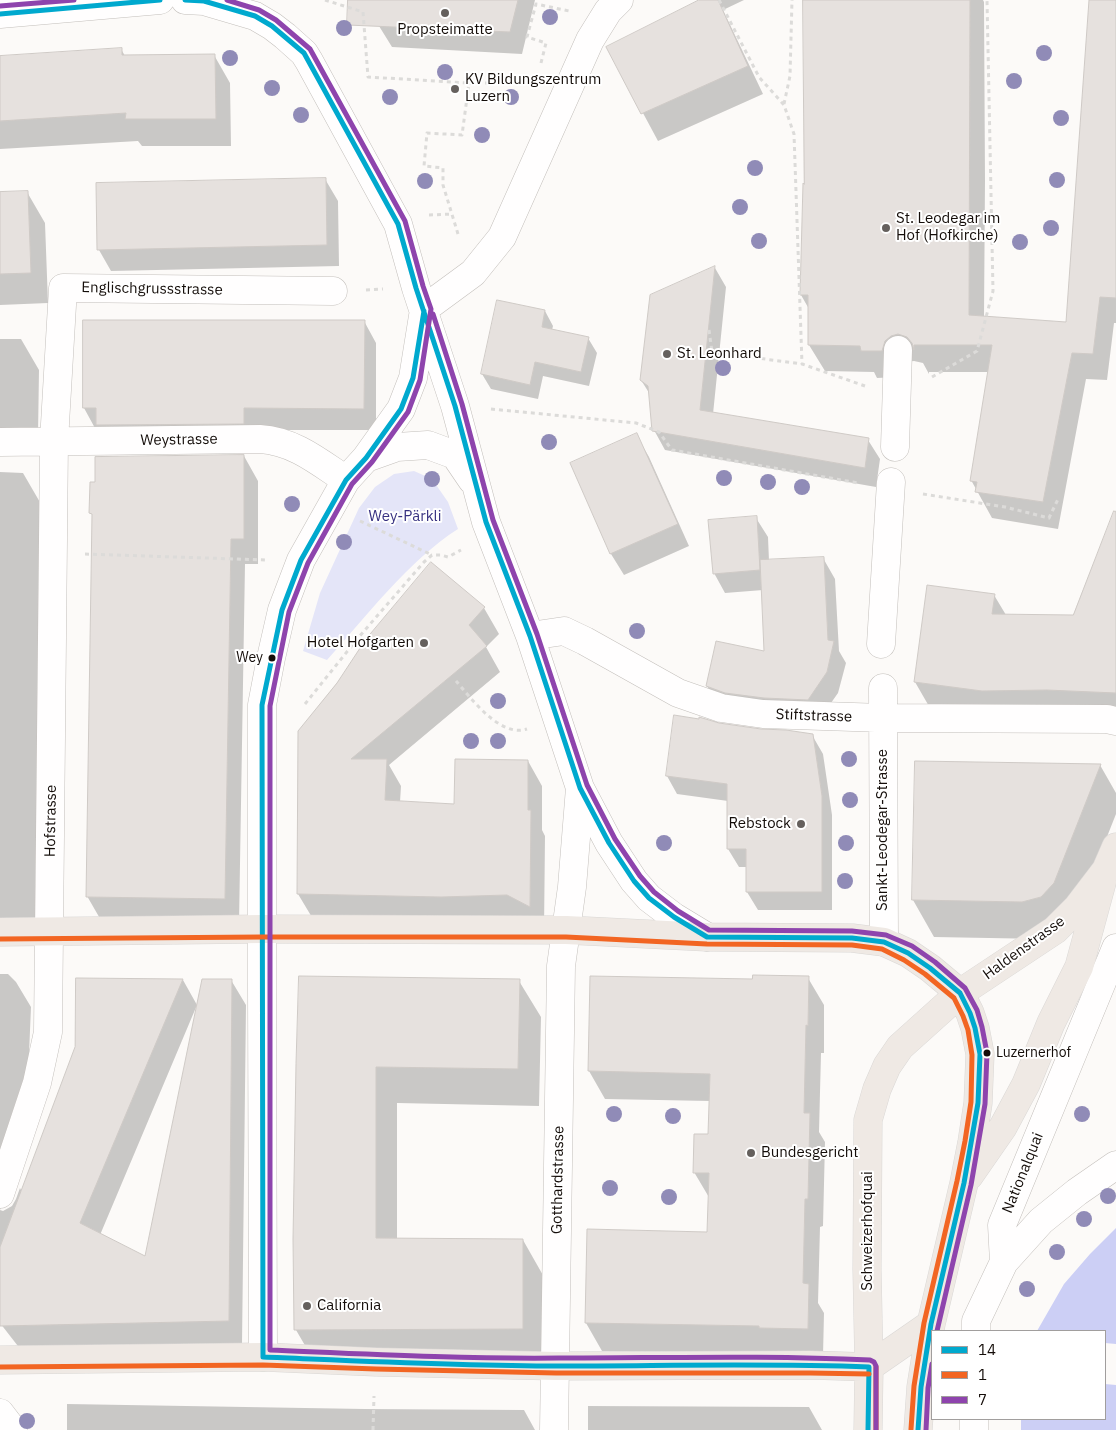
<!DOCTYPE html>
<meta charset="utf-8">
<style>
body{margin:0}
#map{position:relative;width:1116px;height:1430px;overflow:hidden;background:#fcfaf8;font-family:"IBM Plex Sans",sans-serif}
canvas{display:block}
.legend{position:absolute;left:931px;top:1330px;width:175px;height:90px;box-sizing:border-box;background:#fff;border:1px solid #a19e9d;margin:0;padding:6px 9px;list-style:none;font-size:15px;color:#140d09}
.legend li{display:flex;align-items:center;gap:10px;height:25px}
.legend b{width:25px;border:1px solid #a19e9d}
</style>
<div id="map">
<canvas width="1116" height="1430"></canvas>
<ul class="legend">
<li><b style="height:6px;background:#00a9ce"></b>14</li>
<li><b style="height:6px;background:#f26522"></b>1</li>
<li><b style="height:6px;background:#8e44ad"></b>7</li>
</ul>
</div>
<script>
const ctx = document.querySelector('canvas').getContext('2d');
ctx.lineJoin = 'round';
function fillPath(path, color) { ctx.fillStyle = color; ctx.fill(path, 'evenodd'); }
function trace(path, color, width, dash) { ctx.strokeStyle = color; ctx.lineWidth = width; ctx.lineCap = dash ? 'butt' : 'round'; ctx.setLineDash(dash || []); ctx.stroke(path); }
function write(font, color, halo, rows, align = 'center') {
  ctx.font = font + ' "IBM Plex Sans",sans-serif'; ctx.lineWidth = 4; ctx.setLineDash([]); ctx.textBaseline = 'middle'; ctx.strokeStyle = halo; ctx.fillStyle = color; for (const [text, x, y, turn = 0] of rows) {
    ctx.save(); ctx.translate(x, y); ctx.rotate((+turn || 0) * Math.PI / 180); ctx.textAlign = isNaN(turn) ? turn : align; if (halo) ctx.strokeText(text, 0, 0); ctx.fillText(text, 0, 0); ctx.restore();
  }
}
const green = new Path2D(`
 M414 471 432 479 448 502 458 529C409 560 366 617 327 660L303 651 320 593 359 508 375 487 394 474Z`);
const water = new Path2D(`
 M1116 1228V1430H1021V1419H1105V1331H1037L1064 1284 1090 1254Z`);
const pier = new Path2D(`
 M1105 1343 1116 1344V1385L1105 1384Z`);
const shadow = new Path2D(`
 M373 0H535L522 54 392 47 379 26Z
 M699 0H744L723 10 763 94 658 141 608 48 699 1Z
 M804 0H983L984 2 985 181 984 317 1067 324 1090 0H1116V323H1114L1107 380 1086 379 1058 529 992 518 971 480 989 372H929V374L923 363 914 361 906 362 897 377 877 378 874 372 825 371 809 345V309L801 295 805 187Z
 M121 49 125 56 214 55 230 83 231 146H142L138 141 0 149V57Z
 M325 179 338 201 339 266 111 271 99 250Z
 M27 192 45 223 48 303 0 305V193Z
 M715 268 726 287 713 414 868 440 880 459 876 487 665 450 654 430 651 396 641 380Z
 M545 311 553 326 552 330 588 338 597 353 589 386 543 376 538 399 491 389 482 374Z
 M84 321H364L376 343V430H96L84 408Z
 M0 339H21L39 370 38 436 0 435Z
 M636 435 649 457 689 546 624 575 611 554 571 464Z
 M244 456 258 481V564H245L239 924 102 922 87 896 93 516 91 513Z
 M0 472 23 473 41 504 35 920 0 919Z
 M1116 510V718L930 708 915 682 994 595 1006 615 1074 617Z
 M756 518 768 537 769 561 823 558 835 579 839 651 846 663 838 693 819 720 719 707 707 686 765 652 763 590 725 593 714 573Z
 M431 564 484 608 499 634 486 647 500 672 389 765 401 786 400 802 456 806 528 761 542 786V830L545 836 544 931 313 919 298 894 299 731Z
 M718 725 812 735 823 754 832 815V910H758L747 892V867H739L728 849V801L677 794 667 776Z
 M1100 765 1116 793V814L1074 920 1043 939 934 937 913 900Z
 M0 974H8L16 982 31 1007 28 1078 30 1122 0 1210 3 1211 12 1206 16 1199 20 1188 22 1192 76 1047 77 979 183 980 197 1005 100 1235 146 1258 231 980 246 1005 242 1345 21 1350 0 1323Z
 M808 978 824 1005V1053H821L819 1132 825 1142 823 1226 820 1227 818 1303 824 1313 823 1356 775 1353 602 1351 586 1323 708 1233 710 1199 694 1172 709 1135 710 1101 605 1099 589 1071 753 980Z
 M519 981 541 1017 539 1106 397 1103V1239L523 1240 544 1277 543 1366H317L296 1330 297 1064Z
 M67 1404 365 1409 524 1410 535 1430H67Z
 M588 1406 809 1407 822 1430H588Z`);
const building = new Path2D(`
 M348 0H518L510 32 347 25Z
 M699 0H718L748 66 641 114 606 47Z
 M803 0H970L969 315 1066 322 1089 0H1116V298L1100 297 1093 354 1072 353 1043 502 975 492 977 482 970 481 992 345H914V350L912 343 907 337 898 334 891 336 885 341 882 351H861L860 346 808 345V295H800L803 183 804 184Z
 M122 48V55L215 54 216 119H125L126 113 0 121V56Z
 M326 178 327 245 97 250 96 183Z
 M28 191 31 273 0 274V192Z
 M715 266 700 410 869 438 865 468 652 431 648 386 640 380 650 295Z
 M497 300 545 310 542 327 589 337 581 372 535 362 530 385 481 374Z
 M83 320H365L364 409 244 408V424L96 425V408H83Z
 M637 433 678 524 610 554 570 463Z
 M244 455V539H231L225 899 86 897 92 514 89 513 90 482H95V457Z
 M1114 511 1116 512V693L1047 690 982 691 914 682 927 585 995 594 992 614 1073 615Z
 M757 516 760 570 713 574 708 520Z
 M824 557 828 640 834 641 827 672 808 700 764 698 725 693 706 686 716 641 764 651 760 560Z
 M431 562 485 607 469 625 487 646 351 759H387L385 800 454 804 455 759 528 760V810H531L530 907 507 895 441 897 297 894 298 731 337 683 366 639Z
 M674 715 699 719V717L719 723 761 729 786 730 813 734 822 796V892H746V849H727V784L666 776Z
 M915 761 1101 764 1054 883 1041 897 1022 902 912 900Z
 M753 975 809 976 808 1026 806 1025 804 1113H810L808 1199H805L803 1283 809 1284 808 1329 759 1328V1326L585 1323 587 1229 707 1232 709 1173H693L694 1134H708L710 1074 588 1071 590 976 752 979Z
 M299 976 520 979 518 1069 376 1067V1238L523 1239V1329L294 1330 293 1239 296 1064Z
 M76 978 183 979 80 1223 145 1256 202 979H232L229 1321 0 1326V1247L75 1047Z`);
const path = new Path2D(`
 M325 0 363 12 368 77 469 83
 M719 0 759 77 784 105 794 134 802 364 865 386
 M541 63 546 43 527 37 536 4 569 11
 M784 104 790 76 792 0
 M429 215 452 214
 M458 234 443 185V168L424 166 427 133 462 135 469 83H535
 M366 290 383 289
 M709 330 712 352 802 364
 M932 377 977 351 993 291 987 0
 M491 409 636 423 659 432 672 450 858 483
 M923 494 1005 507 1049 518 1059 497
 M360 521 432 555
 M85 554 266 560
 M456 681C471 698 500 738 527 729
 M305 704 358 638 424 562 432 555H441L448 557 461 550
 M373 1430 374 1396`);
const street = new Path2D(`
 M185 0 204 1 255 16 272 26 285 36 304 53 309 61 398 224 416 288 455 406 486 522 530 636 580 788 609 843 634 881 649 898 674 917 707 937
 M0 14 160 0
 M424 309 473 273 502 237 590 40 608 11 619 0
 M0 442 260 439C294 441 319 462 346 480
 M895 447 898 350
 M366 458 397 447 428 445 455 455 472 480
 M530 636 564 631 585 641 678 693 721 708 763 714 883 718 1107 719 1116 721
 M881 644 891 482
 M883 688 884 942
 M0 1194 37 1083 48 1032 54 441 63 288 333 291
 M1004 1262 1002 1225 1116 948
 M976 1331V1321L1004 1262 1041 1221 1077 1192 1116 1165
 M263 1357 262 983V705L271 658 282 610 301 560 346 480 366 458 401 409 413 378 423 316
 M0 1413 13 1430
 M554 1430 561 966 572 887 580 788
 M974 1430V1419`);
const primary = new Path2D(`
 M0 932 262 929 566 930 707 937 852 938 884 942 908 953 930 968 960 993 970 1013 975 1028 980 1054 978 1103 972 1142 964 1183 931 1324 921 1387 918 1430
 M969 1176 1003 1127 1026 1084 1051 1023 1079 967 1102 882
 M0 1360 263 1357 376 1362 556 1366 810 1365 869 1367
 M869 1367 931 1324
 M868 1430 869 1367 867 1269 868 1120 877 1089 887 1066 900 1047 960 993 1055 930 1077 908 1106 870 1116 847`);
const bus1 = new Path2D(`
 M185 0 204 1 255 16 272 26 304 53 398 224 416 288 455 406 486 522 530 636 580 788 609 843 634 881 649 898 674 917 707 937 852 938 884 942 908 953 930 968 960 993 970 1013 975 1028 980 1054 978 1103 964 1183 931 1324 921 1387 918 1430
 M0 14 160 0
 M263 1357 262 705 282 610 301 560 346 480 366 458 401 409 413 378 424 311
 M263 1357C361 1361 460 1366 558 1366 662 1366 765 1363 869 1367
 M868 1430 869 1367`);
const bus2 = new Path2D(`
 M0 939 262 937H566L707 944 852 945 882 949 904 960 925 974 954 998 963 1016 968 1030 972 1055 971 1102 965 1141 957 1181 924 1323 914 1386 911 1429
 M0 1367 263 1365 376 1369 556 1373H810L869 1374
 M876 1430V1367`);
const bus3 = new Path2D(`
 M227 0 259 10 276 20 310 49 405 221 423 286 431 309 420 380 408 412 372 462 352 484 308 563 289 612 270 706V1350C366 1354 463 1359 559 1358 662 1358 766 1355 870 1360L874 1362 876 1366V1430
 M0 6 74 0
 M433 314 462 404 493 520 537 634 587 785 615 839 640 876 654 892 678 911 709 930 852 931 886 935 912 946 935 962 965 988 977 1010 982 1027 987 1053 985 1104 971 1185 937 1331
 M926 1430 928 1388 932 1364`);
const trees = [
 [550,17],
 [344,28],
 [1044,53],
 [230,58],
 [445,72],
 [1014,81],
 [272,88],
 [390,97],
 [511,97],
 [301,115],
 [1061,118],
 [482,135],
 [755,168],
 [1057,180],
 [425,181],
 [740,207],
 [1051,228],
 [759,241],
 [1020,242],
 [723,368],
 [549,442],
 [724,478],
 [432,479],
 [768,482],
 [802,487],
 [292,504],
 [344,542],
 [637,631],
 [498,701],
 [471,741],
 [498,741],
 [849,759],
 [850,800],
 [664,843],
 [846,843],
 [845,881],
 [614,1114],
 [1082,1114],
 [673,1116],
 [610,1188],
 [1108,1196],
 [669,1197],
 [1084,1219],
 [1057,1252],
 [1027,1289],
 [27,1421]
];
const markers = [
 [445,13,5,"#65605d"],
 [455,89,5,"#65605d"],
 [886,228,5,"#65605d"],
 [667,354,5,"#65605d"],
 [424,643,5,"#65605d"],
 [272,658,4.5,"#140d09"],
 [801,824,5,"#65605d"],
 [987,1053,4.5,"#140d09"],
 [751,1153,5,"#65605d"],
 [307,1306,5,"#65605d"]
];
const busNames = [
 ["Wey",263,658],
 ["Luzernerhof",996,1053,"left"]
];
const poiNames = [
 ["Propsteimatte",445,30,"center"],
 ["KV Bildungszentrum",465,80],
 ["Luzern",465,97],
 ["St. Leodegar im",896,219],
 ["Hof (Hofkirche)",896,236],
 ["St. Leonhard",677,354],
 ["Hotel Hofgarten",414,643,"right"],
 ["Rebstock",791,824,"right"],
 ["Bundesgericht",761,1153],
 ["California",317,1306]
];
const streetNames = [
 ["Englischgrussstrasse",152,289,1],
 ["Weystrasse",179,440,-1],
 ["Stiftstrasse",814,716,2],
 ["Hofstrasse",51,821,-89],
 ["Sankt-Leodegar-Strasse",883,830,-90],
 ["Haldenstrasse",1024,948,-36],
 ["Nationalquai",1023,1173,-68],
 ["Gotthardstrasse",558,1180,-89],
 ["Schweizerhofquai",868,1231,-90]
];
const parkNames = [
 ["Wey-Pärkli",405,517]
];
fillPath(green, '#e4e5f8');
fillPath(water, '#cccff5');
fillPath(pier, '#fcfaf8');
fillPath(shadow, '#0003');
fillPath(building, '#e6e1de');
trace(building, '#cfcac6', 1);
trace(street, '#c3bfbb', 29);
trace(primary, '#d9d7d5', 29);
trace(path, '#dcdbd9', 3, [4, 4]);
trace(street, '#fffefe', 28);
trace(primary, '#efe9e4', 28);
trace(bus1, '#00a9ce', 5);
trace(bus2, '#f26522', 5);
trace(bus3, '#8e44ad', 5);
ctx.fillStyle = '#908bb7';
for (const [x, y] of trees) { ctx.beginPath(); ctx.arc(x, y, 8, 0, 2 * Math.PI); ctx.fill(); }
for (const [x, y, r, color] of markers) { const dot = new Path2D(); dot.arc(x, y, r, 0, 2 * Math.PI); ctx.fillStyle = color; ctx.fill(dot); trace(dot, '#fff', 2); }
write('14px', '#140d09', '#fff', busNames, 'right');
write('15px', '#140d09', '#fff', poiNames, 'left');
write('15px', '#140d09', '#fff', streetNames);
write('15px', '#373181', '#fff', parkNames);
</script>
